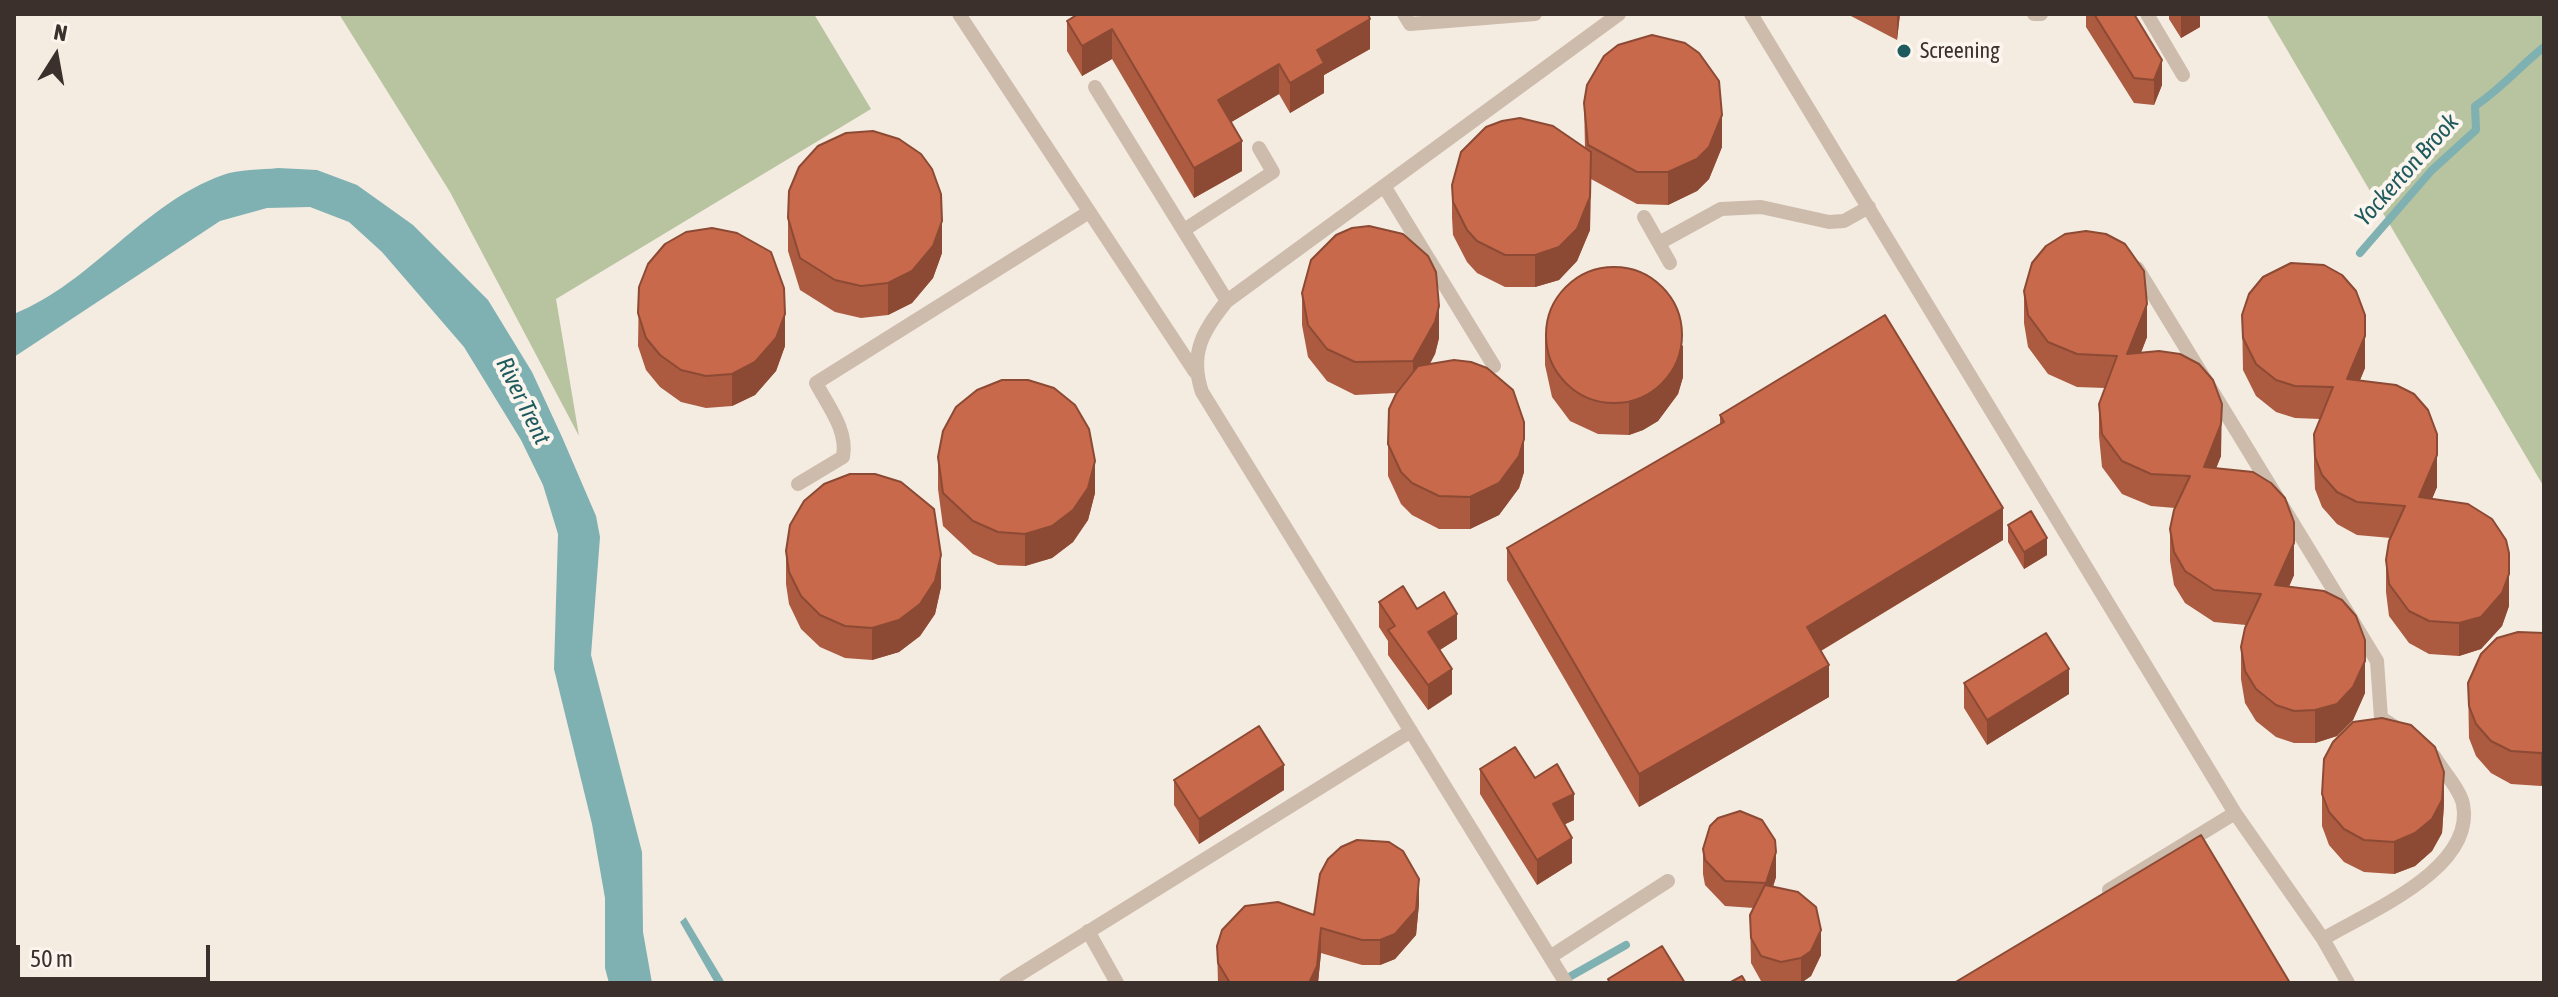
<!DOCTYPE html>
<style>
body{margin:0}
#map{position:relative;width:2558px;height:997px;overflow:hidden;background:#f4ebe1;font-family:"Asap Condensed",sans-serif}
canvas{display:block}
.frame{position:absolute;inset:0;border:16px solid #3b302b;pointer-events:none}
.north{position:absolute;left:16px;top:16px;width:80px;height:80px;-webkit-text-stroke:6px #fbf5ee;paint-order:stroke;rotate:11deg;font-size:22px;font-weight:700;line-height:32px;text-align:center;color:#3b302b}
.north::after{content:'';display:block;margin:auto;width:28px;height:36px;background:#3b302b;clip-path:polygon(50% 0,100% 100%,50% 72%,0 100%)}
.scale{position:absolute;left:16px;top:945px;width:194px;height:36px;box-sizing:border-box;border:4px solid #3b302b;border-top:0;padding-left:10px;font-size:24px;line-height:28px;white-space:nowrap;color:#3b302b;-webkit-text-stroke:6px #fbf5ee;paint-order:stroke}
</style>
<div id="map">
<canvas width="2558" height="997"></canvas>
<div class="frame"></div>
<div class="north">N</div>
<div class="scale">50 m</div>
</div>
<script>
const ctx = document.querySelector('canvas').getContext('2d');
ctx.lineJoin = 'round';
function fillPath(path, color) { ctx.fillStyle = color; ctx.fill(path, 'evenodd'); }
function trace(path, color, width, dash) { ctx.strokeStyle = color; ctx.lineWidth = width; ctx.lineCap = dash ? 'butt' : 'round'; ctx.setLineDash(dash || []); ctx.stroke(path); }
function write(font, color, halo, rows, align = 'center') {
  ctx.font = font + ' "Asap Condensed",sans-serif'; ctx.lineWidth = 8; ctx.setLineDash([]); ctx.textBaseline = 'middle'; ctx.strokeStyle = halo; ctx.fillStyle = color; for (const [text, x, y, turn = 0] of rows) {
    ctx.save(); ctx.translate(x, y); ctx.rotate((+turn || 0) * Math.PI / 180); ctx.textAlign = isNaN(turn) ? turn : align; if (halo) ctx.strokeText(text, 0, 0); ctx.fillText(text, 0, 0); ctx.restore();
  }
}
const green = new Path2D(`
 M339 14H814L871 109 556 299 579 436 450 192Z
 M2266 14H2544V487Z`);
const water = new Path2D(`
 M278 168 317 170 357 185 413 225 488 300 532 372 562 437 596 516 600 537 591 655 642 852 643 932 652 983H609L605 968V898L592 824 554 669 558 534 543 485 521 440 464 347 382 252 349 222 310 207 267 208 220 221 14 357V314C93 282 142 204 223 175 239 169 261 170 278 168Z
 M686 917V918L725 983H715L680 922Z`);
const stream = new Path2D(`
 M2360 253 2432 170 2476 130 2475 106C2501 89 2520 66 2544 47
 M1571 976 1626 945`);
const service = new Path2D(`
 M959 14 1195 372
 M1404 14 1410 24 1535 14
 M1751 14 2235 813 2323 939 2348 983
 M2034 14H2041
 M2147 14 2183 75
 M1095 87 1227 301
 M1384 186 1494 366
 M1644 217 1670 263
 M1184 230 1273 172 1259 148
 M1659 243 1721 209 1761 207 1829 222 1844 221 1869 207
 M2137 268 2377 661 2381 718 2395 727
 M798 484 843 457C848 430 828 406 816 383L1089 212
 M2109 890 2235 813
 M1088 931 1117 983
 M2323 939C2368 912 2476 869 2463 804 2460 789 2442 770 2434 756
 M1550 957 1668 881
 M1006 983 1411 731
 M1566 983 1202 392C1189 354 1203 330 1227 301L1619 14`);
const wall = new Path2D(`
 M1849 14H1900L1897 40 1849 15Z
 M2086 14H2134L2162 85 2154 105 2134 103 2086 27Z
 M2169 14H2200V27L2181 38 2169 19Z
 M1067 21 1370 49 1324 75V93L1290 113 1279 94 1231 122 1242 171 1194 198 1112 59 1082 76 1067 51Z
 M1584 103 1722 147 1709 179 1697 191 1668 205 1637 204 1591 179 1590 230 1577 261 1559 280 1535 287H1505L1477 273 1467 262 1453 235 1452 217V185L1585 148Z
 M788 218 942 253 933 278 912 303 888 315 861 318 835 312 800 290 788 251Z
 M639 287 785 346 776 371 755 395 732 406 706 408 681 402 660 387 646 370 638 346Z
 M2024 291 2147 337 2141 353 2221 456 2216 468 2294 575 2289 587 2365 693 2353 720 2337 736 2315 743H2294L2276 737 2256 721 2245 703 2241 679V647L2246 625 2214 622 2185 603 2174 585 2170 561V529L2175 508 2151 506 2122 494 2102 467 2099 436V404L2105 388 2077 387 2048 374 2028 347 2024 323Z
 M1302 293 1439 338 1435 354 1430 364 1524 472 1519 488 1499 515 1470 529H1439L1412 515 1401 504 1388 476V444L1396 393 1355 395 1327 381 1308 357 1302 325Z
 M2242 315 2365 368 2360 380 2437 487 2432 499 2509 606 2502 626 2481 649 2459 656 2429 654 2409 643 2389 616 2386 592V560L2391 538 2357 535 2337 524 2322 507 2315 489 2314 467V434L2320 419 2295 418 2276 412 2256 396 2243 370Z
 M1545 333 1683 377 1678 394 1658 421 1643 430 1629 435 1598 434 1570 421 1552 397 1545 365Z
 M1720 415 2003 540 1821 651 1829 697 1639 807 1507 580V548L1720 425Z
 M938 457 1095 493 1088 520 1073 542 1052 558 1025 566 998 565 973 554 943 526 938 489Z
 M2008 525 2047 555 2024 569 2008 542Z
 M786 551 941 587 935 614 920 636 899 652 872 660 845 658 820 647 801 629 789 604 786 584Z
 M1379 602 1417 609 1457 639 1440 650 1452 694 1428 710 1388 655V641L1379 627Z
 M2544 633 2541 786 2511 784 2491 773 2476 756 2469 738 2468 683Z
 M1964 683 2069 694 1987 745 1964 708Z
 M1480 769 1535 778 1574 820 1565 824 1572 863 1537 885 1480 794Z
 M1174 780 1284 790 1199 844 1174 805Z
 M2322 794 2444 804 2442 833 2432 851 2415 866 2394 874 2364 872 2344 862 2329 845 2322 826Z
 M1703 849 1776 877 1773 887 1821 955 1811 976 1801 983H1768L1761 981 1751 963 1750 915 1754 908 1725 906 1705 885 1703 874Z
 M1419 904 1416 935 1395 959 1380 965H1362L1321 953 1318 983H1218L1217 946Z`);
const shadedWall = new Path2D(`
 M1897 14H1900L1897 40Z
 M2181 14H2200V27L2181 38Z
 M1370 19V49L1324 75V93L1290 113V83L1317 50Z
 M1112 29V59L1082 76V46Z
 M2162 60V85L2154 105V80Z
 M1279 64V94L1218 130V100Z
 M1722 115V147L1709 179 1697 191 1668 205V172Z
 M1242 141V171L1194 198V168Z
 M1591 152 1590 230 1577 261 1559 280 1535 287V255Z
 M942 221V253L933 278 912 303 888 315V283Z
 M2147 304V337L2127 387V354Z
 M1439 306V338L1435 354 1413 393V361Z
 M785 314V346L776 371 755 395 732 406V374Z
 M2365 315V368L2347 411V379Z
 M1683 345V377L1678 394 1658 421 1643 430 1629 435V402Z
 M2222 404 2221 456 2204 499V467Z
 M1524 422V472L1519 488 1499 515 1470 529V497Z
 M2437 434V487L2419 529V497Z
 M1095 461V493L1088 520 1073 542 1052 558 1025 566V534Z
 M2003 508V540L1807 659V627Z
 M2294 522V575L2275 617V585Z
 M2047 538V555L2024 569V552Z
 M2509 553V606L2502 626 2481 649 2459 656V623Z
 M941 555V587L935 614 920 636 899 652 872 660V628Z
 M1457 614V639L1428 657V632Z
 M2365 640V693L2353 720 2337 736 2315 743V710Z
 M1829 665V697L1639 807V774Z
 M1452 669V694L1428 710V685Z
 M2069 669V694L1987 745V720Z
 M2544 752V785L2541 786V753Z
 M1284 765V790L1199 844V819Z
 M2444 772V804L2442 833 2432 851 2415 866 2394 874V842Z
 M1574 794V820L1553 830V804Z
 M1572 838V863L1537 885V860Z
 M1776 852V877L1766 908V883Z
 M1419 879V904L1416 935 1395 959 1380 965V940Z
 M1321 928V953L1318 983H1307Z
 M1821 930V955L1811 976 1801 983V958Z`);
const building = new Path2D(`
 M1078 14H1368L1370 19 1317 50 1324 63 1290 83 1279 64 1218 100 1242 141 1194 168 1112 29 1082 46 1067 21Z
 M2094 14H2134L2162 60 2154 80 2134 78Z
 M1652 35 1685 43 1699 53 1719 81 1722 115 1709 147 1697 159 1668 172H1637L1588 145 1584 103 1587 85 1604 56 1618 45Z
 M1520 118 1553 126 1591 152 1590 197 1577 229 1559 247 1535 255H1505L1477 241 1467 230 1453 202 1452 185 1461 152 1486 127 1502 121Z
 M873 131 899 139 921 154 932 169 941 194 942 221 933 246 912 271 888 283 861 286 835 280 800 258 788 218 789 191 799 167 818 146 846 133Z
 M1369 226 1403 234 1428 256 1436 272 1439 306 1435 322 1413 361 1355 362 1327 349 1308 325 1302 293 1311 260 1336 235 1352 228Z
 M712 228 737 233 771 252 784 288 785 314 776 338 755 362 732 374 706 376 681 370 660 355 646 338 638 313 639 287 648 264 665 244 686 232Z
 M2086 231 2106 234 2125 244 2144 271 2147 304 2127 354 2159 351 2180 354 2199 364 2213 380 2222 404 2221 424 2204 467 2253 472 2271 483 2285 498 2294 522V543L2275 585 2324 591 2342 600 2356 616 2365 640V661L2353 687 2337 704 2315 710 2294 711 2276 705 2256 689 2245 671 2241 647 2245 628 2261 594 2214 590 2185 571 2174 552 2170 529 2174 510 2190 476 2151 474 2122 461 2102 434 2099 404 2117 356 2077 354 2048 342 2028 315 2024 291 2032 263 2046 246 2065 234Z
 M2291 263 2324 265 2342 275 2356 291 2365 315V336L2347 379 2396 385 2414 394 2428 410 2437 434V455L2419 497 2468 504 2492 519 2506 540 2509 553V574L2502 593 2481 617 2459 623 2429 621 2409 611 2389 584 2386 560 2389 541 2405 506 2357 502 2337 492 2322 475 2315 457 2314 434 2333 387 2295 386 2276 380 2256 364 2243 338 2242 315 2249 294 2263 277Z
 M1546 335a68 68 0 1 1 136 0a68 68 0 1 1-136 0Z
 M1885 315 2003 508 1807 627 1829 665 1639 774 1507 548 1724 422 1720 415Z
 M1454 360 1471 362 1487 368 1513 390 1524 422V439L1519 456 1499 483 1470 497 1439 496 1412 483 1401 472 1388 444 1389 409 1396 394 1418 366Z
 M1002 380H1028L1054 388 1075 405 1089 429 1095 461 1088 488 1073 510 1052 526 1025 534 998 532 973 521 943 493 938 457 943 431 956 407 977 390Z
 M850 474H875L901 482 934 509 941 555 935 581 920 604 899 620 872 628 845 626 820 615 801 596 789 572 786 551 790 525 804 501 824 484Z
 M2031 511 2047 538 2024 552 2008 525Z
 M1403 586 1417 609 1444 592 1457 614 1428 632 1452 669 1428 685 1388 630 1395 626 1379 602Z
 M2518 632 2544 633V752L2541 753 2511 751 2491 741 2476 724 2469 706 2468 683 2481 654 2497 638Z
 M2046 633 2069 669 1987 720 1964 683Z
 M2382 718 2411 725 2435 747 2444 772 2442 800 2432 819 2415 833 2394 842 2364 840 2344 829 2329 812 2322 794 2324 759 2333 742 2353 722Z
 M1259 726 1284 765 1199 819 1174 780Z
 M1515 747 1535 778 1557 764 1574 794 1553 804 1572 838 1537 860 1480 769Z
 M1740 811 1762 820 1775 840 1776 852 1766 883 1725 881 1705 860 1703 849 1710 826 1718 818Z
 M2201 835 2290 983H1954Z
 M1357 840 1389 842 1403 851 1419 879 1416 910 1395 934 1380 940H1362L1321 928 1317 966 1310 981 1307 983H1230L1218 963 1217 946 1222 930 1245 906 1278 902 1314 915 1320 874 1328 859 1341 847Z
 M1765 885 1798 892 1816 907 1821 930 1811 951 1801 958 1781 962 1761 956 1751 938 1750 915Z
 M1662 946 1685 983H1610L1608 979Z
 M1742 976 1746 983H1729Z`);
const markers = [
 [1904,51,8,"#1f5a5e"]
];
const poiNames = [
 ["Screening",1920,51]
];
const waterNames = [
 ["Yockerton Brook",2407,170,-48],
 ["River Trent",523,401,64]
];
fillPath(green, '#b8c4a0');
fillPath(water, '#7fb0b2');
trace(stream, '#7fb0b2', 8);
trace(service, '#cdbbac', 14);
fillPath(wall, '#ac5a40');
fillPath(shadedWall, '#8c4a34');
fillPath(building, '#c8694b');
trace(building, '#8c4a34', 2);
for (const [x, y, r, color] of markers) { const dot = new Path2D(); dot.arc(x, y, r, 0, 2 * Math.PI); ctx.fillStyle = color; ctx.fill(dot); trace(dot, '#fbf5ee', 3); }
write('22px', '#3b302b', '#fbf5ee', poiNames, 'left');
write('italic 24px', '#1f5a5e', '#fbf5ee', waterNames);
</script>
